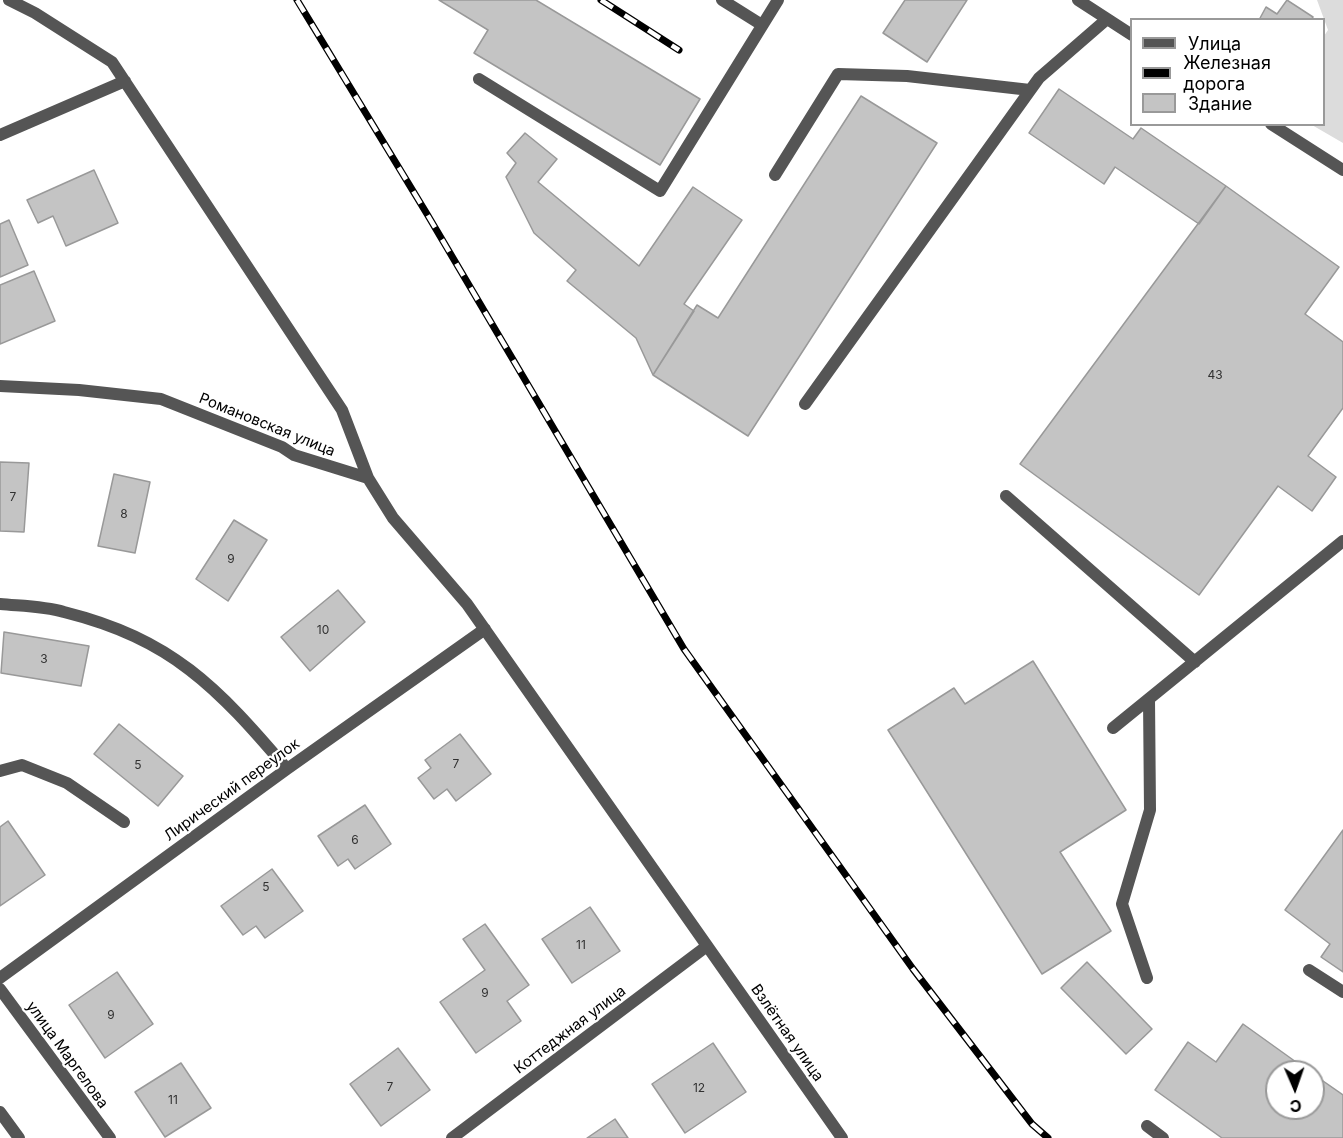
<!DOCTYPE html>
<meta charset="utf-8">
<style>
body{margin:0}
#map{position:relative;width:1343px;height:1138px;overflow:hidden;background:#fff;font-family:Inter,sans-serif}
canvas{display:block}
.legend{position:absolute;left:1130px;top:18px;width:195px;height:108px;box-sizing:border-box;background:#fff;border:2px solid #999;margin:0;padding:8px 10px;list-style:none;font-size:18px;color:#000}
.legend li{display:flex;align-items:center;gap:12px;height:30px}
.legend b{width:30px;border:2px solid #999}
.north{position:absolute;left:1265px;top:1060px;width:60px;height:60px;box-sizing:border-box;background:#fff;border:2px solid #999;border-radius:50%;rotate:178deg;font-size:16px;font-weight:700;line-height:24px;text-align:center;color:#000}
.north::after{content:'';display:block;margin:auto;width:21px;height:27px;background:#000;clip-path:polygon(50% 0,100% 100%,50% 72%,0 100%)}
</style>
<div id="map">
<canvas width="1343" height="1138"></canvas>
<ul class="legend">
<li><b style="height:8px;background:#555"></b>Улица</li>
<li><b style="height:8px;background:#000"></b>Железная дорога</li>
<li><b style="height:16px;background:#c4c4c4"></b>Здание</li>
</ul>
<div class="north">С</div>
</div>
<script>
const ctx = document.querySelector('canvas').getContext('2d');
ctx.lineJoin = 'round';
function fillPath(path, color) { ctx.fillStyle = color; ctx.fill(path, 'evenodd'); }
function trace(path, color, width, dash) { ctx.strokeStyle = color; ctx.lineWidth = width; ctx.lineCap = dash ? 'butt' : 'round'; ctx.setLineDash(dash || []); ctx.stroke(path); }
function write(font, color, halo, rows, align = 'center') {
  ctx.font = font + ' Inter,sans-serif'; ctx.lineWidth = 4.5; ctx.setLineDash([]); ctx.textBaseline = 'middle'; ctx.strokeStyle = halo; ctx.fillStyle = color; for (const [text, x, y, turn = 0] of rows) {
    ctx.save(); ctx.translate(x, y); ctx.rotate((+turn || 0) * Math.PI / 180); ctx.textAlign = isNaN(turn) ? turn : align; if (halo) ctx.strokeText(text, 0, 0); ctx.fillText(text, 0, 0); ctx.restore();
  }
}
const green = new Path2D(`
 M1317 0H1343V143L1312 125 1324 124V36L1328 30Z`);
const building = new Path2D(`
 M439 0H536L700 99 660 165 474 53 488 30Z
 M905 0H967L927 62 883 33Z
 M1287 0 1313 17 1311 20H1259L1266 7 1277 14Z
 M1059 89 1133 139 1141 128 1226 186 1199 224 1115 167 1104 184 1029 133Z
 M861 96 937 143 748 436 653 375 697 305 718 318Z
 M525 133 557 159 538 182 639 266 693 187 742 220 684 304 694 311 653 375 636 338 567 281 576 270 534 233 506 177 516 163 507 153Z
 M94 170 118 223 66 246 53 216 38 223 27 200Z
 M1226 186 1339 267 1305 314 1343 342V408L1308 456 1336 477 1312 511 1278 486 1199 595 1020 464Z
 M9 220 28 265 0 277V224Z
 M34 271 55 321 0 344V285Z
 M0 462 29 463 24 532 0 531Z
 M114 474 150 482 135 553 98 546Z
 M234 520 267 540 228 601 196 579Z
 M338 590 365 622 310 671 281 637Z
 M4 632 89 646 81 686 1 673Z
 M1033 661 1126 810 1060 852 1111 931 1042 974 888 730 954 688 965 704Z
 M119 724 183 776 158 806 94 754Z
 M460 734 491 774 456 801 447 789 434 799 418 778 431 768 425 760Z
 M365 805 391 844 355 869 348 859 338 866 318 836Z
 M8 821 45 875 0 906V827Z
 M1343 830V972L1321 957 1330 944 1285 910Z
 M272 869 303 911 265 938 256 926 243 935 221 906Z
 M590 907 620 951 572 983 542 939Z
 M485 924 529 985 507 1001 521 1021 476 1053 440 1002 485 970 463 939Z
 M1087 962 1152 1029 1126 1054 1061 988Z
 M117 972 153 1024 105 1058 69 1005Z
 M1243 1024 1310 1072H1277V1108H1313V1074L1343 1095V1138H1222L1155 1090 1188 1042 1216 1062Z
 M713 1043 746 1092 685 1133 652 1084Z
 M398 1048 430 1090 381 1126 350 1084Z
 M181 1063 211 1108 165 1137 135 1092Z
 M615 1119 628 1138H587Z`);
const lane = new Path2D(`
 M722 0 762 25
 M1078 0 1132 35
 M479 79 660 191 778 0
 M1271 124 1343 170
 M775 175 838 74 907 76 1030 90
 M805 404 1039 78 1107 19
 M1006 496 1195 662
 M1113 728 1343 541
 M0 771 22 765 67 783 124 822
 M1309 970 1343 992
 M1147 978 1122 904 1150 810 1149 699
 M1147 1126 1163 1138`);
const street = new Path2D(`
 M9 0 35 13 112 62 342 410 368 478
 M0 135 125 81
 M0 386 79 390 161 399 282 447 294 455 368 478 393 518 467 604 842 1138
 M0 604C21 606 44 606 64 612 172 639 217 687 287 769
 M0 978 287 769 485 629
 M0 989 110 1138
 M0 1112 19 1138
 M452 1138 707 946`);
const rail = new Path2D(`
 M297 0 427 214 684 649 913 969 1032 1124 1048 1138
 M601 0 679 50`);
const numberNames = [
 ["43",1215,375],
 ["7",13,497],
 ["8",124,514],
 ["9",231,559],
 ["10",323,630],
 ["3",44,659],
 ["7",456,764],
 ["5",138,765],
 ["6",355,840],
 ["5",266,887],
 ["11",581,945],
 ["9",485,993],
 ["9",111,1015],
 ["7",390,1087],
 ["12",699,1088],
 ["11",173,1100]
];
const streetNames = [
 ["Романовская улица",267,425,22],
 ["Лирический переулок",232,790,-36],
 ["Коттеджная улица",570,1030,-37],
 ["Взлётная улица",787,1033,55],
 ["улица Маргелова",67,1055,54]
];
fillPath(green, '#dcdcdc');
fillPath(building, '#c4c4c4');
trace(building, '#999', 1.5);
trace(lane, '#555', 12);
trace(street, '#555', 12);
trace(rail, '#000', 7);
trace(rail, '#fff', 4.5, [14]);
write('12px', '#313131', null, numberNames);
write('15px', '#000', '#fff', streetNames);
</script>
